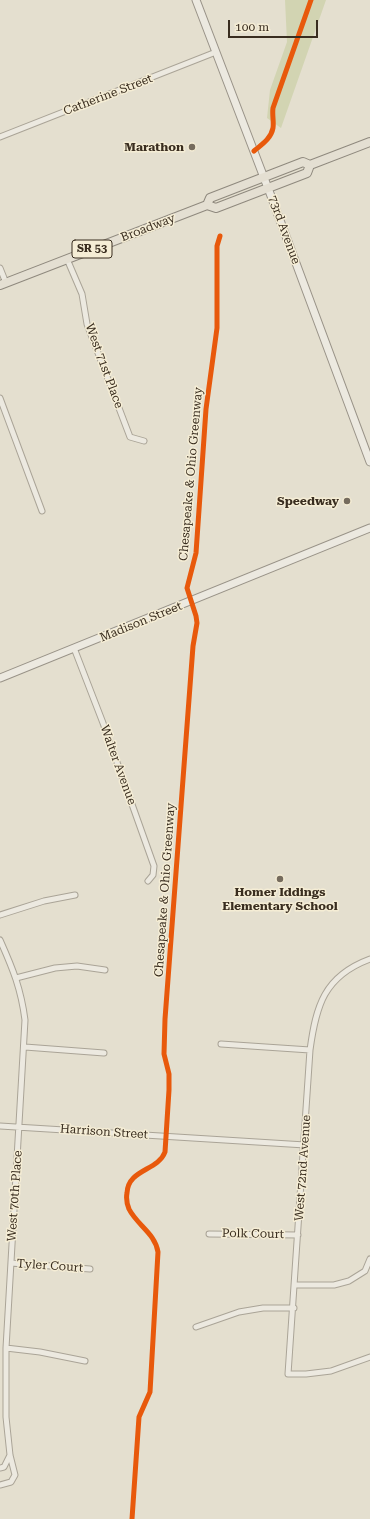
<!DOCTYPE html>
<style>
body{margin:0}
#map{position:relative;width:370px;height:1519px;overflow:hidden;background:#e4dfcf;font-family:"Roboto Serif",serif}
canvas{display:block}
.scale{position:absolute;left:228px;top:20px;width:90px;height:18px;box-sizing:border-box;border:2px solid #392d1f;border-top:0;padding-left:5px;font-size:12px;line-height:14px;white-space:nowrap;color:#392d1f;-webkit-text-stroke:3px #f5edd5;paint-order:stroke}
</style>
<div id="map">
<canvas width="370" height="1519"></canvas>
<div class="scale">100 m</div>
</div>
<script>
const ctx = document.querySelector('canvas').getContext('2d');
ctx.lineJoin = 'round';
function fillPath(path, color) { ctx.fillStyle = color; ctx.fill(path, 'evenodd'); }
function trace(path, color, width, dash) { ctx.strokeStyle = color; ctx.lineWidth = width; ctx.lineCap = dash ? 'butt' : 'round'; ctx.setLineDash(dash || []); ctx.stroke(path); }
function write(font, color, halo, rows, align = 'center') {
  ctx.font = font + ' "Roboto Serif",serif'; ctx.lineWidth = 3; ctx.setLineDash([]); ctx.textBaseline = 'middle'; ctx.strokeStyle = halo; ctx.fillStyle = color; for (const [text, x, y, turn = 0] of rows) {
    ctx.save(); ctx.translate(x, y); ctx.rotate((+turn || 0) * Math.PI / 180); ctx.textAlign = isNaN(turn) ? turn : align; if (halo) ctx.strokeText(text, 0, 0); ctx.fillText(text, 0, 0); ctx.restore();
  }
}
const green = new Path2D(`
 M285 0H326L281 128 267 118 270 90 287 42Z`);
const street = new Path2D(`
 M0 137 216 52
 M67 259 82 294 87 324 130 437 144 441
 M0 268 6 283
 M0 398 42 511
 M74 648 103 723 154 866 153 875 148 881
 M0 915 44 901 75 895
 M0 940C13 969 21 989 25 1020L6 1348V1417L10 1455 15 1475 11 1482 0 1485
 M370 959C324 976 316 1006 310 1050L288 1374H306L331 1371 370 1357
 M16 978 55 968 77 966 105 970
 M221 1044 310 1050
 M25 1047 104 1053
 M0 1126 305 1145
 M209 1234 298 1235
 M11 1263 90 1269
 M295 1285H334L349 1281 365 1271 370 1259
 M196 1327 239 1312 263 1308H294
 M6 1348 40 1352 85 1361
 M0 1468 4 1467 10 1455`);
const secondary = new Path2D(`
 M196 0 271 196 370 462
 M0 678 370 528`);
const primary = new Path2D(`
 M207 205 216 208 307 173 310 165
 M0 285 207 205 210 198 303 162 310 165 370 142`);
const cycleway = new Path2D(`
 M254 151C261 145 271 139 273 128 274 122 272 115 273 108L311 0
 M132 1519 139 1417 150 1392 158 1252C155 1233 137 1225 129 1209 127 1204 126 1198 127 1193 128 1169 158 1171 165 1152L169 1090V1074L164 1054 165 1019 193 646 197 623 196 616 187 588 196 553 206 409 217 328V246L220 236`);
const markers = [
 [192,147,4,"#756b5d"],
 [347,501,4,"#756b5d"],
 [280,879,4,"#756b5d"]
];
const shields = [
 [92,249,40]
];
const shieldNames = [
 ["SR 53",92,249]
];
const streetNames = [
 ["Catherine Street",108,95,-21],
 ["Broadway",148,228,-21],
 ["73rd Avenue",284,230,70],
 ["West 71st Place",104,366,70],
 ["Chesapeake & Ohio Greenway",191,474,-85],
 ["Madison Street",141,622,-22],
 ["Walter Avenue",118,765,70],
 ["Chesapeake & Ohio Greenway",165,890,-86],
 ["Harrison Street",104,1132,4],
 ["West 72nd Avenue",303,1168,-86],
 ["West 70th Place",15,1196,-86],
 ["Polk Court",253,1234,1],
 ["Tyler Court",50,1266,4]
];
const poiNames = [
 ["Marathon",184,147],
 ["Speedway",339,501],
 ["Homer Iddings",280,892,"center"],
 ["Elementary School",280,906,"center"]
];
fillPath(green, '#d2d4b2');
trace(street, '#aaa497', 7);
trace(secondary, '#999388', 9);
trace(primary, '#8f897e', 10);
trace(street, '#ece9e0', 5);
trace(secondary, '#ece9e0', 7);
trace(primary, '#e4dfd2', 8);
trace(cycleway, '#e8590c', 5);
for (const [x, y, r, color] of markers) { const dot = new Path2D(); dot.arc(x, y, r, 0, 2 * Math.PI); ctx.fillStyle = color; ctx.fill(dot); trace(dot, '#f5edd5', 1.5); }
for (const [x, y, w] of shields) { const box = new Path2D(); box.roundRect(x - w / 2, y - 9, w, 18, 3); ctx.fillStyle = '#f5edd5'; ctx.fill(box); trace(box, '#392d1f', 1); }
write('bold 11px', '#392d1f', null, shieldNames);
write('12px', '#392d1f', '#f5edd5', streetNames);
write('bold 12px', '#392d1f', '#f5edd5', poiNames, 'right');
</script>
